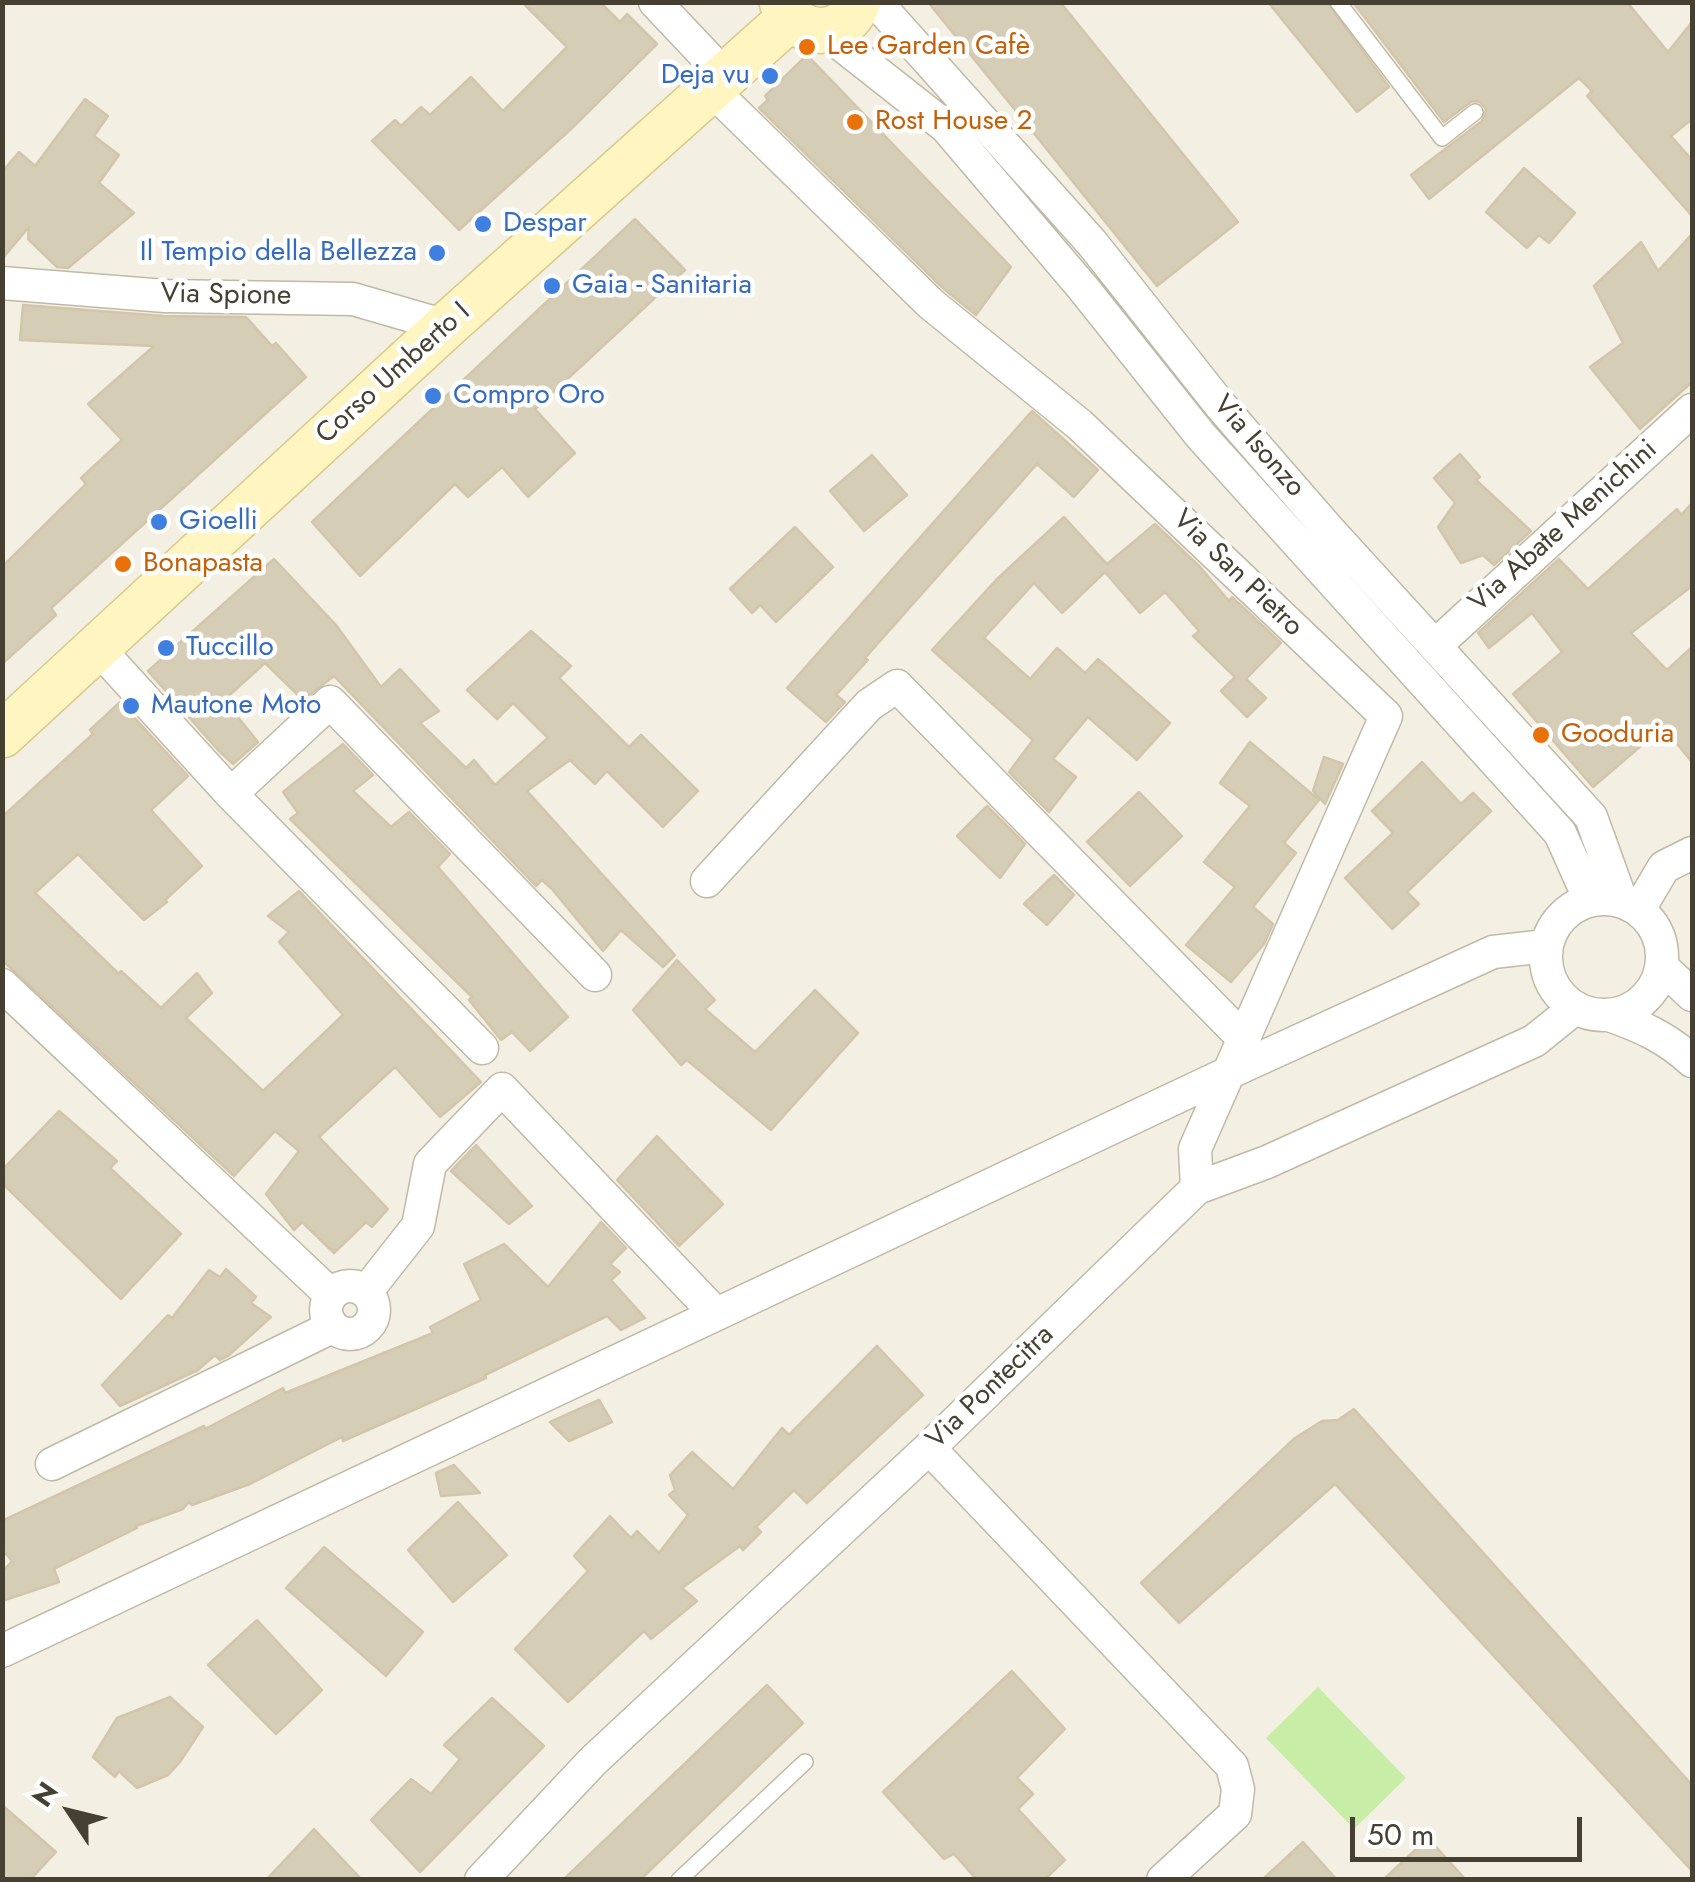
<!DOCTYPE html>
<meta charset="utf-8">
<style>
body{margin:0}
#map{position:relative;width:1695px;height:1882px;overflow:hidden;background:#f3f0e3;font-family:Jost,sans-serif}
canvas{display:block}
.frame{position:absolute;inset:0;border:5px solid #464032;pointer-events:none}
.north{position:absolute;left:20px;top:1762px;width:100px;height:100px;-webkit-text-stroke:8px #fff;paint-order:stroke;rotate:305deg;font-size:28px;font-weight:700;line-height:40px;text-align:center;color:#464032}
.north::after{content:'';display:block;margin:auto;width:35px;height:45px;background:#464032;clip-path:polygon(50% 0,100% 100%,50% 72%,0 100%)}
.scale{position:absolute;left:1350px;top:1817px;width:232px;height:45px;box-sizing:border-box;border:5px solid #464032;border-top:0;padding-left:12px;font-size:30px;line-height:35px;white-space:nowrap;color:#464032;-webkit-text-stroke:8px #fff;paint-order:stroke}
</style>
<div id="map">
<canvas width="1695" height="1882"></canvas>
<div class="frame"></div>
<div class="north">N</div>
<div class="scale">50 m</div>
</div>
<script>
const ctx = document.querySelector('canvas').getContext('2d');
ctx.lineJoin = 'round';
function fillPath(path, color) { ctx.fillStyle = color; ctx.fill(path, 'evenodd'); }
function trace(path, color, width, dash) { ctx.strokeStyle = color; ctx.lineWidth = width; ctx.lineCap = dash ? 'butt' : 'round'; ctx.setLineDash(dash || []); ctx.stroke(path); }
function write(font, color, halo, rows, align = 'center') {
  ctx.font = font + ' Jost,sans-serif'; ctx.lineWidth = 9; ctx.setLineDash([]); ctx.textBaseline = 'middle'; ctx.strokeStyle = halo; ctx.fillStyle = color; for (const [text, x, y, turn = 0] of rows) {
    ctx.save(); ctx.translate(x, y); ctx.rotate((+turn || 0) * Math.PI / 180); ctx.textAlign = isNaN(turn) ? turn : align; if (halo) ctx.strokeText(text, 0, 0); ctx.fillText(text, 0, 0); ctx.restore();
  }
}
const green = new Path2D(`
 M1318 1687 1406 1778 1354 1829 1266 1738Z`);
const building = new Path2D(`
 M522 2H600L620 22 627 14 657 44 570 130 459 230 372 141 395 120 401 126 421 107 430 115 471 77 503 111 567 47Z
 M928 2H1060L1238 222 1157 286Z
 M1268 2H1327L1389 87 1357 112Z
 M1353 2H1627L1668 52 1692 22V119L1671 136 1692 160V216L1587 96 1592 91 1579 78 1429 199 1411 175 1482 121 1486 109 1480 102 1472 101 1444 122Z
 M807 55 1011 267 976 315 944 289 759 108 768 100 765 96Z
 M85 99 108 116 94 136 119 155 99 183 134 213 68 268 57 267 28 239 29 227 2 259V172L19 152 35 166Z
 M1524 168 1575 213 1549 243 1539 235 1527 248 1486 212Z
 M635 219 685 270 535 409 575 453 528 497 502 467 468 497 455 484 360 576 312 522Z
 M1692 234V382L1640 429 1590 367 1623 343 1594 286 1641 242 1658 271Z
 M23 305 164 316 246 317 272 346 276 343 306 377 51 608 56 615 2 664V567L86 484 81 478 122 440 88 404 154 346 20 340Z
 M1032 411 1098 470 1074 497 1037 464 865 658 868 660 836 695 845 702 826 722 787 688Z
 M1460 454 1480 477 1476 480 1531 531 1494 565 1483 555 1461 563 1438 527 1455 503 1434 478Z
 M872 455 907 495 864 531 830 491Z
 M1692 503V586L1631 633 1667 670 1692 647V762L1663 727 1593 787 1513 694 1562 652 1532 613 1489 648 1478 633 1559 559 1588 589 1677 509 1681 515Z
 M1064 517 1107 564 1155 524 1200 567 1229 601 1232 597 1281 643 1246 679 1266 698 1247 717 1221 691 1235 677 1193 636 1199 631 1165 592 1140 613 1105 572 1062 613 1034 583 984 638 1030 679 1057 648 1085 673 1098 659 1170 723 1137 760 1088 717 1053 759 1076 777 1049 812 1009 772 1033 740 932 650 997 579Z
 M795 527 833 567 776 622 760 605 752 613 730 589Z
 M274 559 336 625 381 687 400 669 439 711 420 723 466 768 474 760 495 785 548 738 513 703 497 719 467 690 531 631 571 666 559 678 629 747 641 735 698 791 663 827 607 771 595 784 570 760 527 791 675 955 663 967 621 930 603 951 552 889 542 880 536 886 334 676 303 700 265 663 224 700 258 742 233 764 218 750 148 671Z
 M120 702 188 776 151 810 202 866 165 900 167 902 144 920 78 854 35 893 119 974 121 971 161 1008 197 973 212 993 186 1018 263 1091 343 1015 279 942 289 932 268 916 299 891 481 1082 440 1117 395 1067 319 1137 388 1209 372 1227 366 1222 334 1253 302 1222 294 1230 266 1194 299 1151 275 1131 234 1176 2 960V817L93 734 90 730Z
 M1250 742 1319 800 1284 843 1296 853 1253 907 1273 924 1264 944 1231 982 1186 945 1235 887 1204 862 1250 806 1220 783Z
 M343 744 373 775 353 791 391 827 409 812 450 854 438 867 568 1017 530 1051 512 1032 501 1040 469 1000 472 997 290 819 298 813 283 792Z
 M1324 757 1343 764 1325 804 1313 791Z
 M1422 762 1461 804 1473 793 1491 811 1407 892 1419 904 1392 929 1345 878 1393 833 1372 811Z
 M1139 792 1182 836 1130 886 1087 842Z
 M987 806 1025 844 1000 878 957 836Z
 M1054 875 1074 895 1047 925 1024 904Z
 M677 960 715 1000 705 1009 755 1052 815 990 858 1033 771 1130 687 1060 681 1065 633 1010Z
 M59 1111 117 1161 110 1168 181 1234 121 1299 2 1183V1170Z
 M657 1136 723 1204 679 1246 617 1180Z
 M476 1145 532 1206 509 1224 451 1171Z
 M601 1222 626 1248 610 1264 620 1272 611 1280 645 1318 621 1330 607 1316 485 1375 486 1378 343 1441 342 1437 250 1484 192 1505 189 1502 183 1509 136 1526 137 1528 54 1569 59 1582 2 1601V1572L12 1561 2 1549V1521L204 1426 205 1429 283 1388 285 1393 433 1333 430 1327 481 1300 464 1264 504 1244 548 1287Z
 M226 1269 256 1297 251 1303 271 1317 228 1356 220 1360 215 1355 198 1370 120 1406 102 1385 168 1315 172 1318 209 1270 220 1277Z
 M877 1346 923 1395 807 1503 794 1490 756 1527 761 1532 743 1550 740 1546 682 1588 697 1601 651 1639 644 1631 568 1702 515 1649 588 1571 574 1556 610 1516 631 1538 637 1531 659 1553 688 1515 669 1495 675 1490 670 1475 692 1452 733 1489 782 1428 789 1435Z
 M599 1400 612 1422 569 1441 550 1422Z
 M1354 1409 1692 1785V1871L1335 1484 1179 1623 1141 1583 1295 1438 1322 1421 1338 1420Z
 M454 1465 480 1493 441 1496 436 1473Z
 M458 1502 507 1555 453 1602 408 1550Z
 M324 1547 423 1632 386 1676 286 1588Z
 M257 1620 322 1690 276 1734 208 1665Z
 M1012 1671 1065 1729 1017 1778 1033 1794 1018 1809 1065 1860 1044 1880H977L954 1854 944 1859 883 1792Z
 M767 1685 803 1723 640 1880H563Z
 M170 1697 203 1727 180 1762 168 1775 137 1788 119 1771 115 1777 93 1757 117 1718Z
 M492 1698 544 1746 420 1872 371 1820 411 1779 431 1794 460 1759 444 1745Z
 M2 1805 56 1852 30 1880H2Z
 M314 1829 362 1880H266Z
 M1428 1838 1466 1880H1383Z
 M1303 1842 1337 1880H1262Z`);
const lane = new Path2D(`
 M1338 2 1442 138 1475 112
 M679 1880 805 1762`);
const street = new Path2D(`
 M655 2 725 76
 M876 2 1092 243 1221 406 1328 529 1591 817 1621 900
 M824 31 946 127 1083 288 1201 436 1560 833 1590 900
 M710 88 931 304 1080 425 1386 716 1195 1149 1197 1188
 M2 283 165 296 353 299 446 326
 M1436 645 1692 410
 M97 647 231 794 482 1048
 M231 794 330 702 595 975
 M707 881 869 705 897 686 1243 1038
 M1546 957a58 58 0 1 1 116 0a58 58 0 1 1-116 0Z
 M1639 909 1664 867 1692 853
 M1662 967 1692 995
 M2 985 331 1295
 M1609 1015C1641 1026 1667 1038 1692 1061
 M326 1310a24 24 0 1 1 48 0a24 24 0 1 1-48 0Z
 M366 1292 418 1226 430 1164 502 1089 716 1314
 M929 1448 1232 1766 1238 1789 1235 1814 1163 1880
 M52 1464 332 1327
 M2 1651 1226 1074 1493 952 1546 946
 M481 1880 593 1761 929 1448 1197 1188 1267 1162 1534 1041 1575 1008`);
const secondary = new Path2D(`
 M782 2C796 39 845 41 858 2
 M2 735 446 326 790 18`);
const markers = [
 [807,47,10,"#e8710a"],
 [770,76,10,"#3f7fe0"],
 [855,122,10,"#e8710a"],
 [483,224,10,"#3f7fe0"],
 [437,253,10,"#3f7fe0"],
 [552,286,10,"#3f7fe0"],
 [433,396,10,"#3f7fe0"],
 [159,522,10,"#3f7fe0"],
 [123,564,10,"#e8710a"],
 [166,648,10,"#3f7fe0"],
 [131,706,10,"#3f7fe0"],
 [1541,735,10,"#e8710a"]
];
const foodNames = [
 ["Lee Garden Cafè",827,47],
 ["Rost House 2",875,122],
 ["Bonapasta",143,564],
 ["Gooduria",1561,735]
];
const shopNames = [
 ["Deja vu",750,76,"right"],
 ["Despar",503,224],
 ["Il Tempio della Bellezza",417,253,"right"],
 ["Gaia - Sanitaria",572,286],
 ["Compro Oro",453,396],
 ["Gioelli",179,522],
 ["Tuccillo",186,648],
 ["Mautone Moto",151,706]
];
const streetNames = [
 ["Via Spione",226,296,1],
 ["Corso Umberto I",394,374,-42],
 ["Via Isonzo",1258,447,49],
 ["Via Abate Menichini",1564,527,-42],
 ["Via San Pietro",1237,574,44],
 ["Via Pontecitra",991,1388,-44]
];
fillPath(green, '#c7eda7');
fillPath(building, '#d6cdb7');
trace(building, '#d2c6aa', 2.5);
trace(lane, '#c0b9a5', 18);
trace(street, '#c0b9a5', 35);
trace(secondary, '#d8cb8d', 48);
trace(lane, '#fff', 15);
trace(street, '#fff', 32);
trace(secondary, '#fff5c1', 45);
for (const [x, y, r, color] of markers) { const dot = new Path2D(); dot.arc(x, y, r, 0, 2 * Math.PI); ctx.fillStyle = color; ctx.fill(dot); trace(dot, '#fff', 4); }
write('28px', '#c56008', '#fff', foodNames, 'left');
write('28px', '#366cbe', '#fff', shopNames, 'left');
write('28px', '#464032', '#fff', streetNames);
</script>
